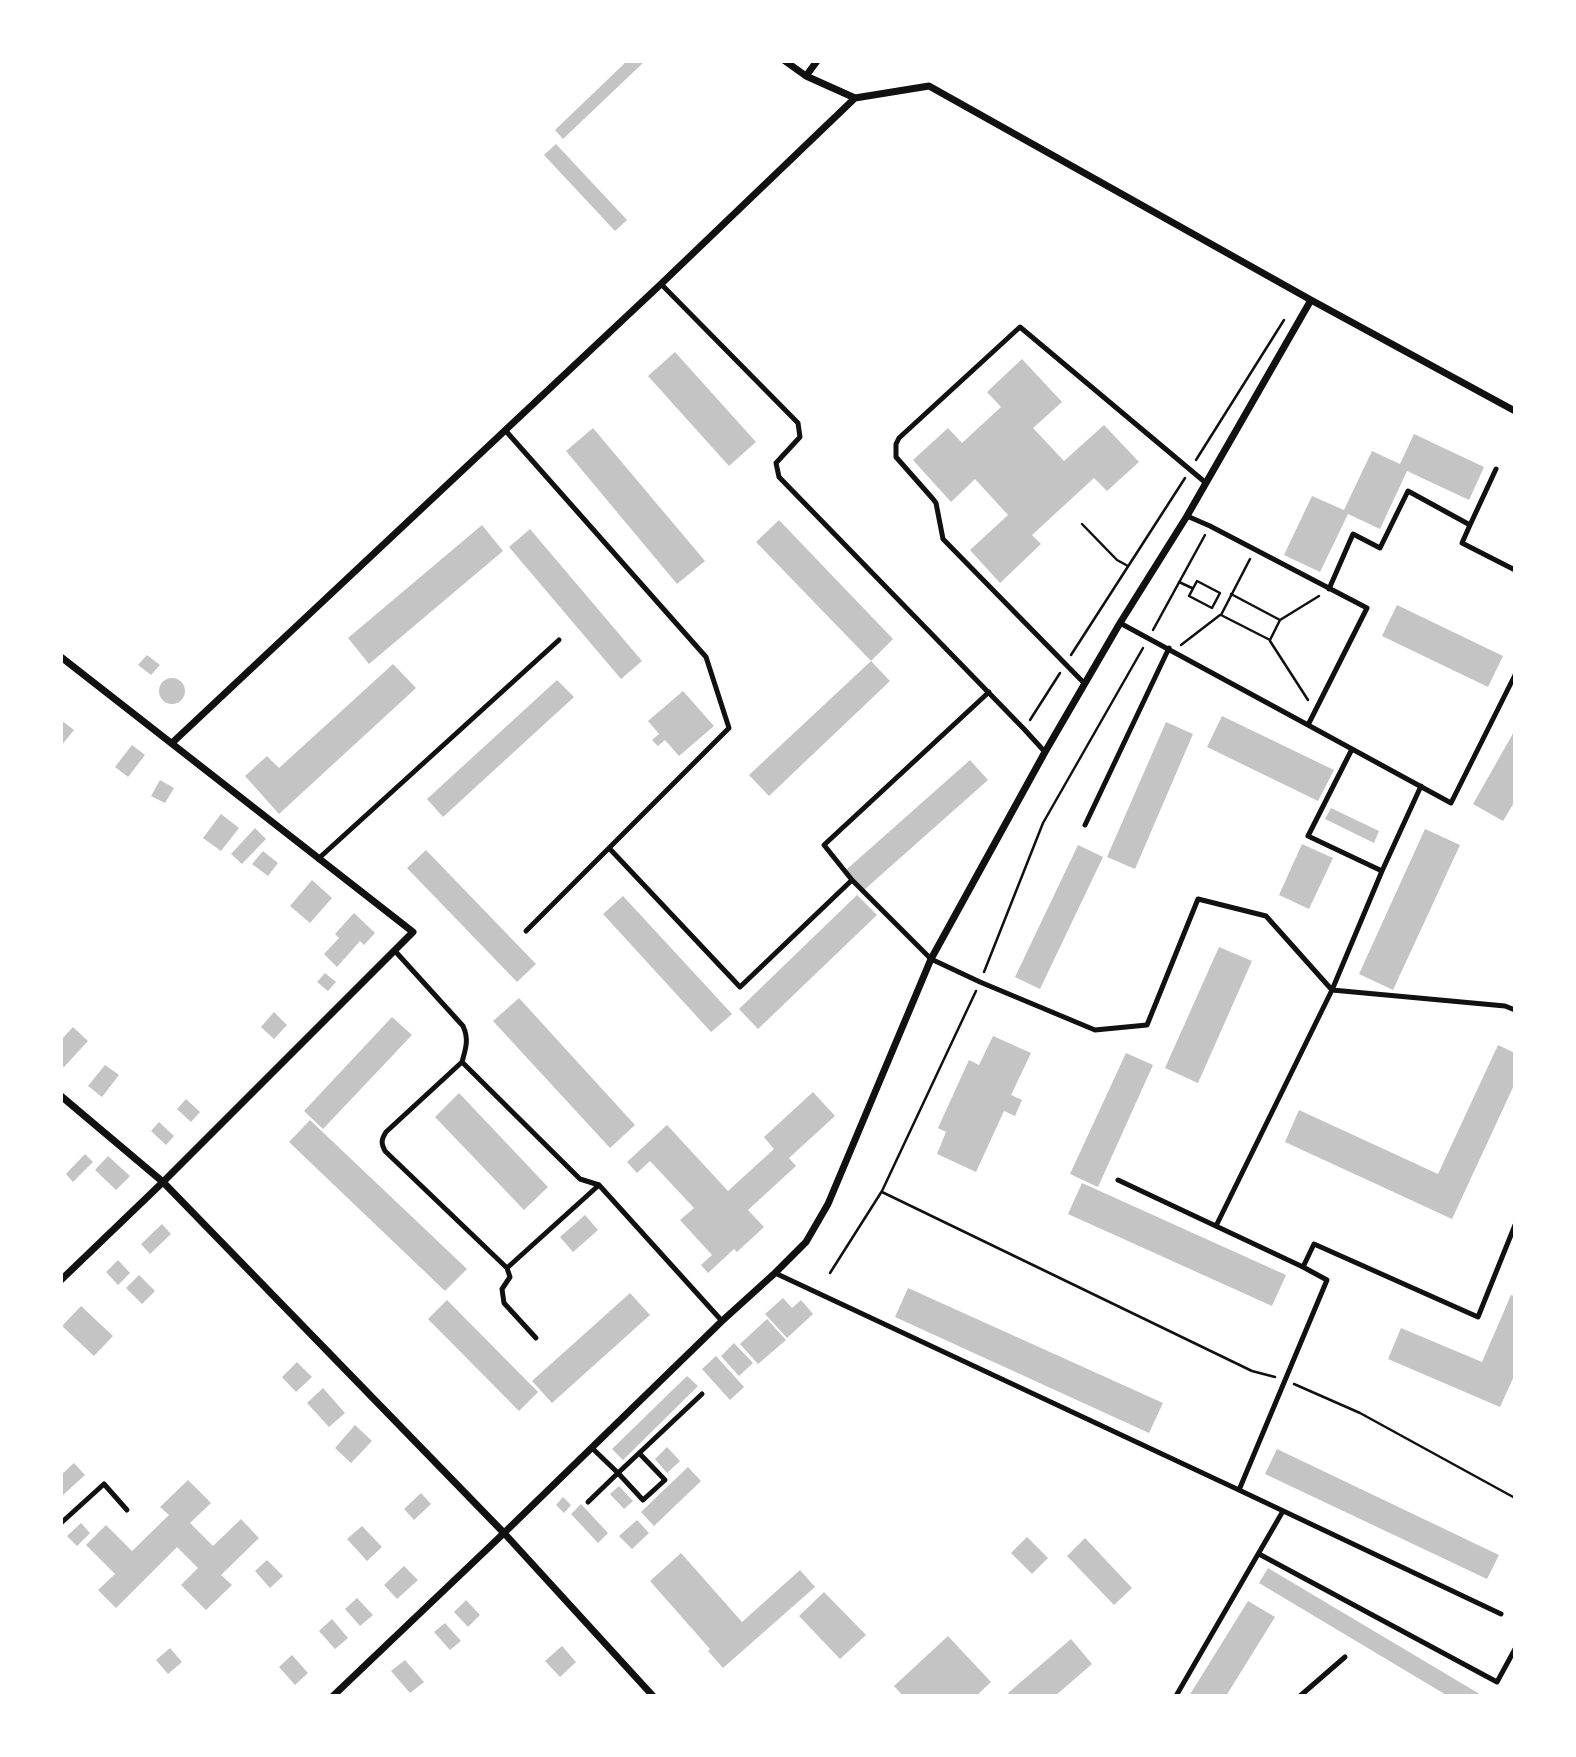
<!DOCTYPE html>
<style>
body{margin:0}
#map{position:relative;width:1576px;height:1757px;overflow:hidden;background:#fff;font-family:"Nunito Sans",sans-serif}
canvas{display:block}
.frame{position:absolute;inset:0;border:63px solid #fff;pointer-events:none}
</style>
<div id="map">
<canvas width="1576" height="1757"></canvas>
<div class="frame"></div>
</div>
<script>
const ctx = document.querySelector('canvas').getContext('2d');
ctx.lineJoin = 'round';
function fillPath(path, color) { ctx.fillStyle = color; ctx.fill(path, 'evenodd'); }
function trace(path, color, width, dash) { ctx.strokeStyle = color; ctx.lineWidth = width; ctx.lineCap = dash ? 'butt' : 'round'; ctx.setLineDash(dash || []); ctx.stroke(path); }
const building = new Path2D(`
 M627 61H645L563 139 555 130Z
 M556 144 627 220 615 231 544 155Z
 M675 352 756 442 729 466 648 376Z
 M1022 359 1062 402 1033 428 1064 461 1104 425 1139 462 1107 491 1094 478 1032 535 1041 544 1000 583 970 550 1008 515 975 479 951 502 913 460 948 428 962 443 1001 407 987 392Z
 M593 428 705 561 677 584 566 451Z
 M1414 434 1484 467 1469 500 1407 471 1380 529 1348 514 1320 572 1284 555 1312 496 1344 510 1372 451 1400 464Z
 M779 520 893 639 871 661 890 681 769 796 749 775 871 661 756 542Z
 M482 525 503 551 369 664 348 638Z
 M530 529 642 661 621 679 509 547Z
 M1397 605 1503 656 1488 687 1382 636Z
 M147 655 160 665 151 675 138 665Z
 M393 664 416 688 279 814 245 776 267 756 279 768Z
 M159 691a13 13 0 1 1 26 0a13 13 0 1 1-26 0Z
 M557 680 574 697 443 817 427 799Z
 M683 691 714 726 679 756 665 740 658 746 652 740 659 734 648 721Z
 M1222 716 1334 770 1318 801 1207 747Z
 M61 720 74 730 61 746Z
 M1166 722 1193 734 1135 869 1107 857Z
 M1515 730V801L1503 821 1473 804Z
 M132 745 145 755 128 777 115 767Z
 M970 760 988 780 864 890 846 870Z
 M160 780 174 788 165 803 151 796Z
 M1331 808 1379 831 1374 843 1325 819Z
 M221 814 239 828 221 851 203 838Z
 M255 828 266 839 242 864 231 854Z
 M1425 829 1460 845 1393 990 1359 974Z
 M1302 844 1333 858 1309 909 1279 895Z
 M1078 845 1103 857 1040 989 1015 977Z
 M426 850 536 964 517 982 407 868Z
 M263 851 278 863 268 876 252 864Z
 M312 880 332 898 310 923 290 906Z
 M857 895 877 915 758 1029 739 1009Z
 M623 896 732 1014 711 1032 603 914Z
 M354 913 375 933 364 945 360 941 337 967 324 954 339 938 335 934Z
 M1219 947 1252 961 1198 1083 1165 1068Z
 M325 973 336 982 328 991 317 982Z
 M519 998 635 1125 610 1148 493 1021Z
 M274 1012 287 1025 274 1039 261 1027Z
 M392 1017 412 1035 323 1129 304 1111Z
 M73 1027 88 1041 64 1067 61 1065V1040Z
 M993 1036 1031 1053 1011 1095 1022 1100 1015 1116 1004 1111 976 1172 937 1154 946 1132 938 1128 969 1060 979 1065Z
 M1498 1045 1515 1053V1083L1452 1219 1285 1142 1299 1110 1438 1174Z
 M1126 1053 1153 1065 1098 1187 1070 1174Z
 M105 1065 119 1075 102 1097 88 1086Z
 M813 1092 835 1116 789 1158 796 1166 748 1210 764 1227 737 1252 734 1249 708 1273 701 1265 712 1255 680 1220 694 1208 650 1161 637 1173 627 1162 667 1125 728 1191 774 1149 764 1137Z
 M459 1093 548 1187 524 1210 435 1117Z
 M186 1099 200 1112 191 1122 177 1109Z
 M310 1120 467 1269 445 1291 289 1142Z
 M159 1122 174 1136 166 1145 151 1131Z
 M85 1154 93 1162 73 1182 66 1174Z
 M108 1156 130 1176 116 1190 95 1170Z
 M1082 1183 1286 1275 1272 1306 1068 1214Z
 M585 1215 598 1230 573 1252 560 1237Z
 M162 1224 171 1234 150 1254 141 1244Z
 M118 1260 130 1273 118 1285 106 1272Z
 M139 1275 155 1291 142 1304 126 1288Z
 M908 1288 1163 1403 1149 1433 895 1317Z
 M630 1293 650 1315 552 1403 532 1381Z
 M1511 1295 1515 1296V1374L1500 1407 1388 1359 1401 1328 1482 1362Z
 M783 1298 792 1308 801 1300 813 1314 787 1338 765 1314Z
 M447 1300 538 1392 519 1411 428 1319Z
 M81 1306 113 1336 94 1356 62 1326Z
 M767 1319 786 1340 758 1364 740 1344Z
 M734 1343 753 1363 739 1376 721 1356Z
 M716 1356 744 1387 730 1400 702 1369Z
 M297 1362 312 1377 296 1392 282 1377Z
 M687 1376 698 1386 623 1460 612 1449Z
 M323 1388 345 1413 329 1427 307 1403Z
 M355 1425 372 1441 351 1463 335 1448Z
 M667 1447 680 1461 667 1473 655 1459Z
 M1277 1449 1499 1555 1487 1579 1265 1474Z
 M74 1463 85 1475 63 1495 61 1493V1475Z
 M688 1467 701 1481 654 1526 641 1512Z
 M188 1480 211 1503 190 1523 213 1546 241 1519 259 1538 221 1575 232 1585 206 1610 181 1585 198 1568 177 1547 116 1608 98 1590 115 1574 86 1545 106 1525 132 1551 169 1515 160 1507Z
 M619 1486 633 1501 624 1509 610 1494Z
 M421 1493 431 1504 414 1520 404 1509Z
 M563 1497 571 1505 564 1513 556 1505Z
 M581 1504 608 1533 598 1543 571 1514Z
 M637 1520 649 1533 632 1549 619 1536Z
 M81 1523 90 1533 77 1546 67 1536Z
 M362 1526 382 1547 367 1561 347 1539Z
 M1027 1537 1048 1558 1032 1574 1011 1553Z
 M1085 1538 1132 1588 1114 1605 1067 1556Z
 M681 1553 742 1622 800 1570 815 1587 723 1668 708 1651 710 1649 650 1581Z
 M267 1560 283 1576 270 1588 255 1571Z
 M404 1566 418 1580 397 1599 384 1585Z
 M1268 1568 1483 1696H1448L1259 1583Z
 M824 1592 866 1635 840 1659 799 1616Z
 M357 1598 373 1615 360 1626 345 1609Z
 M466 1600 480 1615 468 1627 454 1612Z
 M1248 1601 1275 1617 1226 1696H1189Z
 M332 1619 348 1638 335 1649 319 1631Z
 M445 1623 461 1641 450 1650 434 1632Z
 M948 1636 991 1682 976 1696H903L894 1686Z
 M1071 1639 1092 1664 1055 1696H1010L1008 1693Z
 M562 1646 576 1662 560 1677 545 1661Z
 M170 1648 182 1662 168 1674 156 1660Z
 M292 1655 308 1673 295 1685 279 1667Z
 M405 1660 424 1682 410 1693 391 1671Z`);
const path = new Path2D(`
 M1196 460 1284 320
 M1082 524 1117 560 1128 566
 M1197 581 1220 593 1212 608 1189 596Z
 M1179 582 1192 588
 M1231 594 1280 620 1270 640 1221 615 1250 559
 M1280 620 1319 596
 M1153 630 1205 535
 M1270 641 1308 700
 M1181 645 1220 615
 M1071 655 1185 478
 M1030 720 1060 673
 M984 972 1043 823 1143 648
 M882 1192 1252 1371 1275 1377
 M830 1273 882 1191 976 991
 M1294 1384 1360 1413 1515 1498`);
const service = new Path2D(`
 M661 284 798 423 800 437 776 463 779 477 1024 729 1045 752
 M505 430 706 657 729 728 526 931
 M1470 525 1462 543 1515 570
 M1329 589 1353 534 1380 548 1408 491 1470 525 1496 469
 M1120 623 1308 725 1367 608 1210 526 1187 516
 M1085 684 943 539 936 503 933 499 896 457V444L899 438 1020 327 1206 483
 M1308 725 1451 803 1515 675
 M1352 749 1308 836 1382 871
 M1085 825 1169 648
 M609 848 740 987 852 880 931 959 980 982 1095 1030 1147 1025 1198 899 1266 916 1332 990 1505 1006 1515 1010
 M318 859 559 640
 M852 880 824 845 989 692
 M395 951 463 1026C469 1039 466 1048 462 1062L386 1132C381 1140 381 1143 385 1151L507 1268 510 1277 502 1289 504 1303 536 1338
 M462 1062 580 1179 599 1185 722 1321
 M1118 1180 1303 1267 1314 1244 1478 1317 1515 1225
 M1216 1226 1332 990 1382 871 1421 786
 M507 1268 599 1185
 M775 1273 1239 1490 1327 1280 1303 1267
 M592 1448 618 1473 702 1394
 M1239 1490 1501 1614
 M588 1502 618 1473 643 1500 665 1480 639 1453
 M61 1523 104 1484 127 1510
 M1259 1554 1497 1682 1515 1649
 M1176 1696 1283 1511
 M1300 1696 1345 1657`);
const minor = new Path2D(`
 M785 61 806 76 855 98 929 86 1311 300 1515 411
 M806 76 817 61
 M61 657 413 932 163 1182 61 1280
 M172 743 661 284 855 98
 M61 1096 163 1182 504 1533 653 1696
 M333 1696 504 1533 722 1321 775 1273 806 1242 828 1204 931 959 1045 752 1120 623 1187 516 1311 300`);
fillPath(building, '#c4c4c4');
trace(path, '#111', 2.5);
trace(service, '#111', 5);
trace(minor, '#111', 7);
</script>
